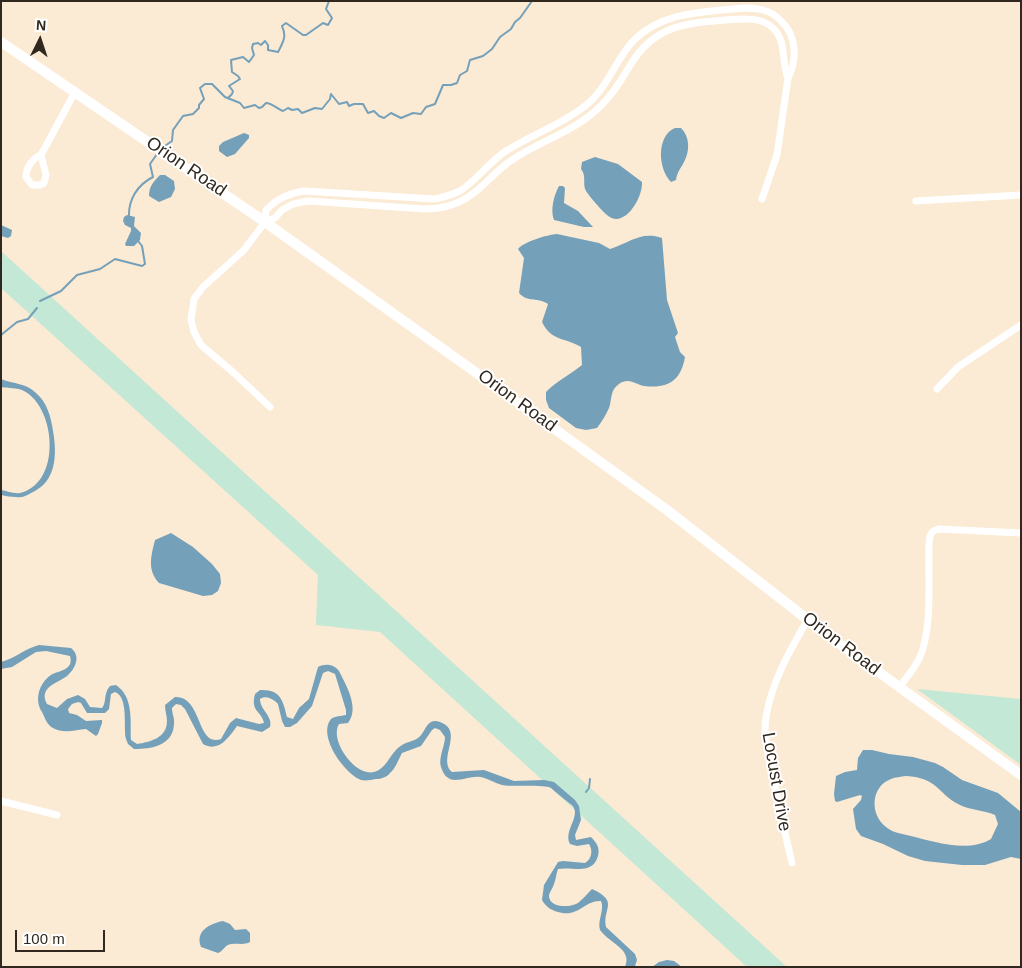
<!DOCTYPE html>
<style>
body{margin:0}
#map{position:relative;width:1022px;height:968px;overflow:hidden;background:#fbead4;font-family:Arial,sans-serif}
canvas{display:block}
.frame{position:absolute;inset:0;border:2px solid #30281e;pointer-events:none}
.north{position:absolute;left:15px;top:15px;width:50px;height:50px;-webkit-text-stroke:4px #fff;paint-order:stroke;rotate:4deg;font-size:14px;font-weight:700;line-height:20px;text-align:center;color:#30281e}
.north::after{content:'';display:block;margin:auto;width:18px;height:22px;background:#30281e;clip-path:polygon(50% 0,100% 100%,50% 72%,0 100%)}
.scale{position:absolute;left:15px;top:930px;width:90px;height:22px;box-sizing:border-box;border:2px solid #30281e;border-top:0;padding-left:6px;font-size:15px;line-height:18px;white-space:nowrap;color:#30281e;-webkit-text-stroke:4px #fff;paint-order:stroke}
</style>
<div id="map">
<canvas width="1022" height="968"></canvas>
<div class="frame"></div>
<div class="north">N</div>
<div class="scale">100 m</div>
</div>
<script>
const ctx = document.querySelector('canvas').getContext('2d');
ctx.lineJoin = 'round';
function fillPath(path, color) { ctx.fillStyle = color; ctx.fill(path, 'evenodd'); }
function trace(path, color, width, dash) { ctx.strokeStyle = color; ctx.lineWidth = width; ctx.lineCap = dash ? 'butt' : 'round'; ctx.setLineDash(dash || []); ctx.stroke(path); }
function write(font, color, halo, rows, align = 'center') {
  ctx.font = font + ' Arial,sans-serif'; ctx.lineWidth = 4; ctx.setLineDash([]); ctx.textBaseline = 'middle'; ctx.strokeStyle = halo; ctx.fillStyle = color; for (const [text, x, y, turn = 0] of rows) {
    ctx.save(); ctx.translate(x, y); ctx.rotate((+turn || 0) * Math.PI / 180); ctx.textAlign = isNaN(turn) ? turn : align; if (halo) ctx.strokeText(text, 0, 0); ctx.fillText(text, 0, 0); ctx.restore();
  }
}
const green = new Path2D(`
 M1 251 787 967H747L380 632 316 625 318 575 1 288Z
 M917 689 1021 699V765Z`);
const water = new Path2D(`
 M675 128H681C690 137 690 151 684 162 681 168 677 172 676 180L671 182C658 169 656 136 675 128Z
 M244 133 249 135V138L235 154 227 157 219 151V146L223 142Z
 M595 157 618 164 642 182C643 198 624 230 607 215 603 212 589 196 586 191 582 184 587 176 581 169L582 162Z
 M160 175H165L174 181 175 189 171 197 159 202 149 196C149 186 154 181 160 175Z
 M559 186H563L565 188 564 203 578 211 593 227H584L554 220C550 210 554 195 559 186Z
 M127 215 135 217 134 226 141 233 140 240 134 246H126L125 244 131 231V228L125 225 123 221 124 217Z
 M1 225 12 230 11 236 8 238 1 236Z
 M557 234 599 243 610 249C630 243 640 231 662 238L667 300 678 333 675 337 680 352 685 357C681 380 669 389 644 386 635 384 628 377 619 384 610 390 612 399 609 408 606 415 602 421 597 428L586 430 576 428 549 408 546 400V392C555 382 570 375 582 365L581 347C565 337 552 342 542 322L548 304C538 297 528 303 519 293L524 258 518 249C525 241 547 235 557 234Z
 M1 379C14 384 26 383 36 393 47 402 51 417 53 431 57 454 57 482 31 493 26 496 22 498 16 497 11 497 6 496 1 495V490C7 491 14 494 20 493 62 483 56 408 24 391 17 387 9 389 1 387Z
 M171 533 193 547 212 564 220 574 221 583 218 591 212 595 203 596 159 583C147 570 151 556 155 540Z
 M39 645 71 648C81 656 76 668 67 676 58 683 38 687 47 704L57 708 67 699 78 695 85 699 90 707 102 708C107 702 103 694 110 686L116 685C134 697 130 721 131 740L137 744C150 742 167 738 167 721 167 716 165 711 165 705L175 697C203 696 196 748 221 739L230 723 236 718 259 724 264 723C262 711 250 712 255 694L260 690C281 689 283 701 287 717L293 719 299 708 309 699 318 667C325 663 334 664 339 671 346 685 360 708 348 723L339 724C329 740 355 777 374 772 386 769 389 756 398 748 406 741 413 742 418 738 426 733 426 717 440 722 465 731 437 759 452 772L484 770 514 781 544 780 554 782 575 800 579 806 581 820 575 835 576 840 591 837C597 843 600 848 598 856 592 876 573 866 558 869 556 874 556 879 554 884 553 888 550 891 549 895 548 908 570 908 578 903 583 899 587 894 592 889 620 902 602 908 606 927L635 954 637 960 635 966 625 967C633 949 609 943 600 930 597 920 605 910 601 901 584 900 579 918 558 912 551 910 546 907 542 900L544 885 558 862 563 861 585 863C592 859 593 850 589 844L577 846 570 844C563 830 582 816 572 805 570 804 552 789 551 788 544 784 513 787 502 785 494 783 488 778 480 777 466 775 448 790 441 767 438 758 445 746 445 737L440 730 435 728 432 730 421 746 402 753C398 760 396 768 390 773 387 777 381 779 376 779 371 780 366 781 361 780 345 774 317 736 331 719 335 716 341 716 346 715V710L335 674 328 671 323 673 312 706 297 723 290 727H285L282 721 278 704C273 699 266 695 260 699 260 710 273 716 270 727L262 732 237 726C229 737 219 753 203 744L185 709 181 705 176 704 172 708C172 714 175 719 174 724 173 746 151 749 134 749L128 744 126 739C123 728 129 697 115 692L111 694 109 709 105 713H87L81 703 78 702 72 704 68 709 69 713 77 715 86 721 102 720V723L98 734 96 736 86 729C76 730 63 734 53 728 47 725 45 718 42 712 34 700 39 683 51 675 60 670 74 670 70 656L46 651 36 652 12 667 1 669V662C16 658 24 649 39 645Z
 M863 750H872L889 754 913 757 935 763 943 767 962 780 998 793 1021 812V859L1011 857 985 865H962L925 861 908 856 883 844 861 836 856 829 853 809 861 800 862 796 860 795 837 802 835 801 834 794 836 776 845 772 857 770 858 758ZM906 776C939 778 936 793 960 805 970 810 983 810 995 815L998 824 991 839C968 853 935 842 911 836 903 834 893 833 886 827 870 815 870 787 891 779 895 777 901 777 906 776Z
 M223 921 230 924 235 930 246 929 250 933V942C243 946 236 942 228 945 224 947 223 951 218 953L201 947C195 931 209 924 223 921Z
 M667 960 674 961 682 967H652L659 962Z`);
const stream = new Path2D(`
 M228 98 232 94 233 91 229 86 240 79 238 76 232 72 231 60 243 57 249 62 254 55 252 48 253 44 258 43 261 45 265 41 268 45V50L278 52C283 42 287 37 282 26L286 23 303 35H306L323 23 328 25 332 18 326 9 329 1
 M162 148 172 141 173 130 183 116 193 114 199 108V105L204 99 200 88 205 84H212L225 97 240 103 244 108 255 105 259 108 262 107 266 103C272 103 277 109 283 111L288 108 292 110 298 109 302 113 315 108 322 109 330 99 331 94 339 104 347 102 349 106 354 104H363L368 113 374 111 379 116 384 118 391 113 401 118 413 113 421 114 426 107 435 104 443 85H451L457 83 460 75 467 71 470 60 483 56 492 49 500 37 511 29 515 22 520 18 532 1
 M129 218C128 200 137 185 153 177L150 164 157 154
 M40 301 61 291 77 275 100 269 115 259 142 266 145 264 142 246 138 241
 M1 335 17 322 28 319 37 308
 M586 792 589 788 590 779`);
const minor = new Path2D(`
 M41 155C33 158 26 167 26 177L32 185H40L44 183 46 175 41 155 75 92
 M916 201 1021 195
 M265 222 266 210C278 198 288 194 304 191L435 199C443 197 452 195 460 191 476 181 489 162 506 151 531 135 561 125 585 106 608 88 615 60 634 40 658 16 690 13 722 10 735 9 750 6 763 10 770 12 777 16 782 22 797 36 797 61 788 78L777 155 762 199
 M937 389 958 367 1021 325
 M270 407 234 373 201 345 194 332 191 320 194 299 203 287 244 250 265 222 275 218 282 210 293 204 308 201 425 209C437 209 448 207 459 202 480 193 493 172 512 160 538 142 570 133 594 112 610 99 620 82 631 64 654 26 685 23 726 20 742 19 760 16 773 28 787 41 781 62 788 78
 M899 688C906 678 914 669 919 659 933 630 928 576 929 544L930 536 933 531 939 529 1021 533
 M1 801 57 815
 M792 863C785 833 778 803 772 773 768 755 763 736 766 717 772 681 790 650 808 619`);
const secondary = new Path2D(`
 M1 42 265 222 527 409 667 510 826 634 1021 775`);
const streetNames = [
 ["Orion Road",186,167,34],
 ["Orion Road",517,401,36],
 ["Orion Road",841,644,37],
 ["Locust Drive",776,782,80]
];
fillPath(green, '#c4e8d6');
fillPath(water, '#75a0b9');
trace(stream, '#75a0b9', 2);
trace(minor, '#fff', 7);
trace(secondary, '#fff', 10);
write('18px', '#30281e', '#fff', streetNames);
</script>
